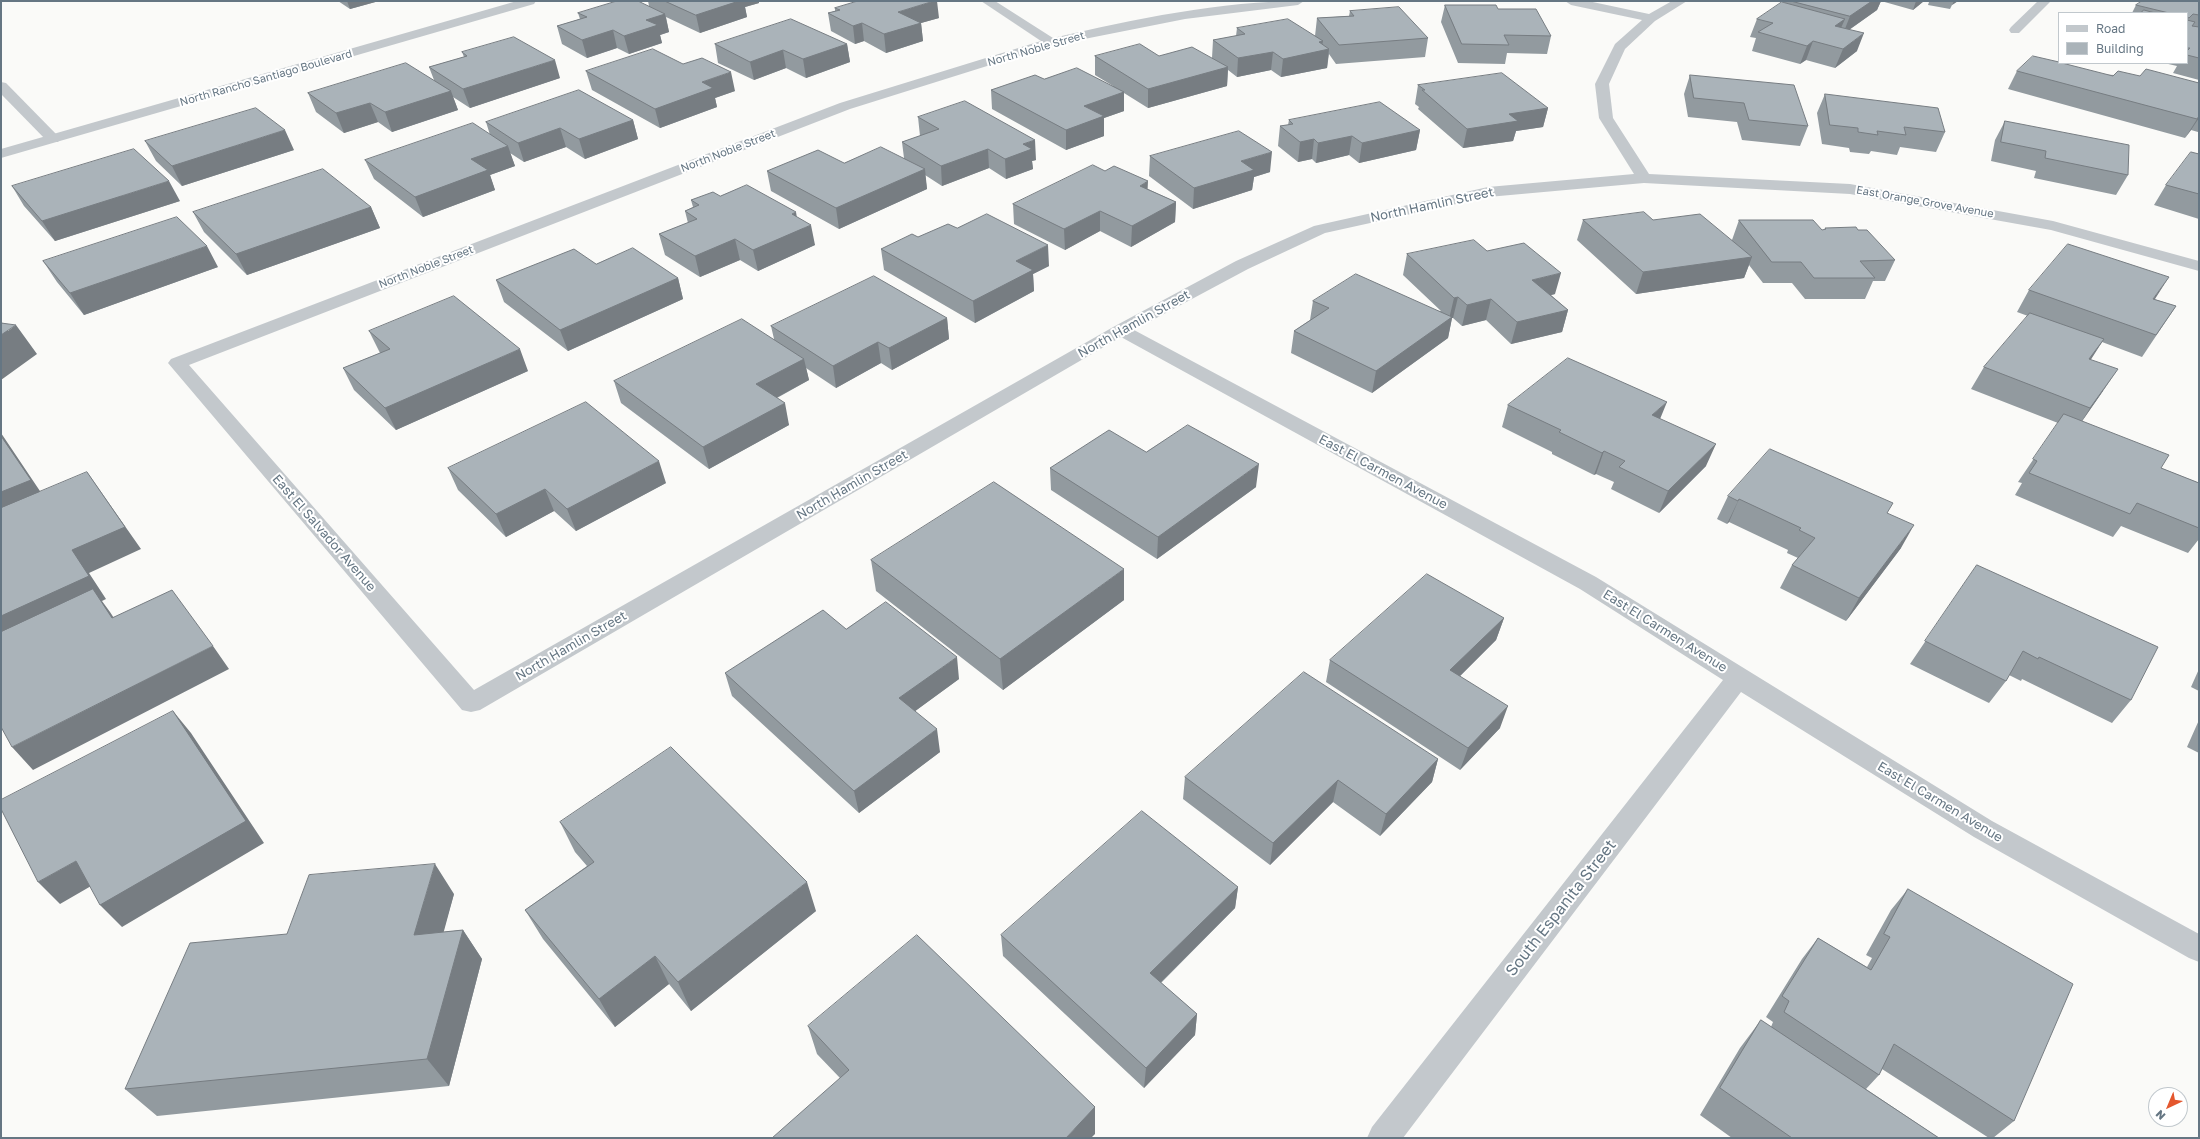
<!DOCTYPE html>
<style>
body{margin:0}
#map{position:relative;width:2200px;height:1139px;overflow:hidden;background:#fafaf8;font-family:"Golos Text",sans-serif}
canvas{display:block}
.frame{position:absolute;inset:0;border:2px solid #657683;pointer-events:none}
.legend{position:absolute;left:2058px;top:12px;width:130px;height:52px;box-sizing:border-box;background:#fff;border:1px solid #c1c8cd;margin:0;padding:5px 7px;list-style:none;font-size:12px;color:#657683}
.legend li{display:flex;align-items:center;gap:8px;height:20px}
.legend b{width:20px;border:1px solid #c1c8cd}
.north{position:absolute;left:2148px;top:1087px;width:40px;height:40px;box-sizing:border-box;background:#fff;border:1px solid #c1c8cd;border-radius:50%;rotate:224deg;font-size:11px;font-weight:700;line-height:16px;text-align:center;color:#657683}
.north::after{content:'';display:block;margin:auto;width:14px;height:18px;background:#e4572e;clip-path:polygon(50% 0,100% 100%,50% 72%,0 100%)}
</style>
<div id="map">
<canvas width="2200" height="1139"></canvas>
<div class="frame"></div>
<ul class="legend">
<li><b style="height:5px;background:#c3c8cc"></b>Road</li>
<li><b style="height:11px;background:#aab3b9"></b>Building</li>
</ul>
<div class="north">N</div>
</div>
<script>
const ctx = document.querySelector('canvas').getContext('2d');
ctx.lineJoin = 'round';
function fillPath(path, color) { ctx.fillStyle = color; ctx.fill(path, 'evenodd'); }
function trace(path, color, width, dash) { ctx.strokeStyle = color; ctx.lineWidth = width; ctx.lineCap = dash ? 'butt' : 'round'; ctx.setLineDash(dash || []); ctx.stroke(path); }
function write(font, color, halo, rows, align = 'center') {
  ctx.font = font + ' "Golos Text",sans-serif'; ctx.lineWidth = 4; ctx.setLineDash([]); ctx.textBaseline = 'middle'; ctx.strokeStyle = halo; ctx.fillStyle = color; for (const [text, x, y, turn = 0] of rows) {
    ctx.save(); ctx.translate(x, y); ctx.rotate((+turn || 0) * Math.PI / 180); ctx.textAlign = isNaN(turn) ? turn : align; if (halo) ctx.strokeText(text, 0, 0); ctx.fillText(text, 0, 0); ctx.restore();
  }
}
const service = new Path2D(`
 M1 82 6 83 58 136 60 139 58 142H48L1 94Z`);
const minor = new Path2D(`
 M981 1H995L1053 38C1135 19 1220 1 1304 1L1298 5 1185 19 1054 45 850 109 189 365 474 690 1115 326 1236 261 1314 226 1488 187 1634 174 1599 118 1595 84 1615 44 1642 20 1571 5 1565 1H1588L1649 14 1672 1H1687L1655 21 1625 49 1609 84 1613 118 1649 174 1850 184 2053 221 2199 261V271L2051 230 1850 194 1644 183 1488 197 1325 233 1248 269 1134 330 1596 577 1992 821 2199 934V962L2189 958 1974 837 1741 692 1403 1138H1367L1372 1127 1723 680 1580 589 1121 337 480 710 471 712 462 710 168 363 171 359 840 103 1041 41Z
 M2038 1H2051L2019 33H2011L2009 30 2011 27Z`);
const tertiary = new Path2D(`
 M517 1H536L534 4 1 158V149Z`);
const wall = new Path2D(`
 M338 1H379L350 9Z
 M648 1H759V3L745 7 747 17 700 33 666 17 669 32 660 35 662 43 629 54 617 48 587 58 562 44 557 26 580 19 578 13 649 6Z
 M1785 1H1924L1913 10 1881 1 1877 10 1849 30 1857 51 1835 68 1806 60 1800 64 1752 51 1756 38 1750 37 1757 19 1784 3Z
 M1925 1H1958L1952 5 1950 9 1928 5 1929 2Z
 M2199 1V80L2173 73 2177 66 2164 63H2187V13H2132L2136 5Z
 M1445 5 1498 9 1551 36 1547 54 1507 53 1505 64 1458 63 1441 22Z
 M835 8 939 18 921 23 923 41 886 53 864 41 855 44 831 31 828 13 835 11Z
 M1350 11 1428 38 1425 57 1336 64 1329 54 1327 68 1281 77 1271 70 1237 77 1228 70 1227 86 1148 108 1124 93V111L1104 118V136L1066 150 992 109 991 90 1044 79 1113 86 1095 75V56H1159L1212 58 1213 40 1236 36 1237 28 1315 36 1317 18 1349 16Z
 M715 44H847L850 62 806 78 786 68 754 80 718 63Z
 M462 52 560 78 470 108 453 97 458 110 392 132 378 122 344 133 316 112 308 93 434 80 429 67 464 57Z
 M586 71 735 91 715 98 717 107 660 128 592 90Z
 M2017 71 2140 76 2199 83V131L2198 132 2191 130 2185 138 2008 89Z
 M1690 75 1808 126 1800 146 1742 140 1737 122 1688 117 1684 94Z
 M1418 85 1548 108 1543 127 1516 131 1513 141 1463 148 1418 109 1419 107 1415 104Z
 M1825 94 1945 132 1936 152 1900 147 1897 155 1871 151 1869 154 1850 152 1849 148 1822 144 1817 113Z
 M918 117 1036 160 1032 161 1033 169 1006 179 989 168 942 186 925 175 927 189 839 229 771 191 767 171 844 163 904 158 902 142 920 136Z
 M633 120 638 139 585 159 566 147 524 162 510 153 515 166 490 175 495 190 423 217 374 179 365 160 490 135 486 122Z
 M1289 120 1420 130 1416 150 1359 163 1349 155 1316 163 1312 159 1298 162 1278 146 1280 126 1288 125Z
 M2005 121 2128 175 2116 195 2034 178 2036 171 1991 161 1995 140Z
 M145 141 294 150 182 186 156 161Z
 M2199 154V219L2154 205 2166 185Z
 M1150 156 1270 172 1254 177 1252 190 1193 209 1149 176Z
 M12 186 180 201 55 241 24 206Z
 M1148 189 1176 202 1175 222 1131 247 1100 231 1065 250 1014 224 1013 204Z
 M720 196 796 217 815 245 758 271 740 260 700 277 665 255 659 234 688 223 685 211 693 207 691 200Z
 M371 207 380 228 247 275 204 232 193 212Z
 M1583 220H1653L1732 240 1739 220 1822 230H1824L1825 228 1858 230 1895 260 1885 281H1873L1865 299H1805L1792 283H1763L1749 265 1744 278 1636 294 1577 240Z
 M957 228 1049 266 1033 274 1034 291 975 323 884 270 881 249 918 237Z
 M1487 251 1555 294 1551 295 1568 310 1562 332 1511 344 1486 320 1462 326 1453 318H1452L1448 338 1372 393 1291 353 1294 331 1310 320 1313 301 1441 311 1403 275 1407 254Z
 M43 261 218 267 84 315 57 282Z
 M596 264 678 278 683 299 568 351 504 302 496 280Z
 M2029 290 2154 299 2176 306 2142 357 2102 342 2090 359 2103 391 2082 421 2161 468 2199 483V539L2188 553 2121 526 2113 537 2015 495 2022 483 2018 482 2058 423 1971 389 1984 367 2028 316 2017 312Z
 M947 318 949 339 892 370 881 363 836 388 806 368 809 380 777 398 789 425 709 469 621 403 614 381 774 339 771 326Z
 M369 331 528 371 396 430 354 390 343 368 380 353Z
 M1508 405 1660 419 1706 466 1659 513 1611 489 1614 482 1596 474 1594 475 1552 454V452L1502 427Z
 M1146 452 1256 487 1157 559 1051 490 1050 468Z
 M448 468 666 483 576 531 554 511 506 537 458 490Z
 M1728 496 1887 513 1901 548 1846 621 1780 588 1792 565 1798 558 1787 553 1788 550 1729 522 1727 524 1717 519Z
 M871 560 1124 600 1003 690 876 591Z
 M1977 565 2131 700 2112 723 2022 679 2021 681 2009 675 2006 681 1989 703 1910 664Z
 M1504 618 1496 640 1460 676 1500 728 1460 770 1326 682 1330 660Z
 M846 629 959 679 915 711 940 752 859 813 732 696 725 673Z
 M2199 669V691L2191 687Z
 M2199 720V753L2187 747Z
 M1438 759 1432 782 1380 836 1333 802 1270 865 1183 799 1185 777Z
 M560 822 816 911 691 1011 669 984 615 1027 543 939 525 910 587 866 575 852Z
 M1238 887 1235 908 1161 983 1197 1014 1195 1035 1144 1088 1003 956 1001 935Z
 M1908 889 2014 1121 1993 1138H1989L1882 1069 1879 1075 1866 1089 1939 1138H1732L1700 1115 1740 1048 1761 1020 1771 1027 1773 1022 1766 1017 1802 959 1818 938 1867 967 1872 958 1866 955 1891 910Z
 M454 894 443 932 463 930 482 959 449 1086 157 1116 125 1089 287 934Z
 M808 1026 1095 1107V1134L840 1078 817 1054Z`);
const shadedWall = new Path2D(`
 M347 1H379L350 9Z
 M732 1H759V3L745 7 747 17 700 33 696 15Z
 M934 1H937L939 18 921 23 923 41 886 53 884 34 898 12Z
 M1872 1H1881L1877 10 1843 34 1850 16Z
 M1916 1H1924L1913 10Z
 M1954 1H1958L1952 5 1950 9Z
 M665 14 669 32 660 35 662 43 629 54 624 36 646 20Z
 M1845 19 1837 37 1835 26Z
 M862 23 864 41 855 44 853 26Z
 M613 30 617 48 587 58 582 40Z
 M1864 33 1857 51 1835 68 1843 49Z
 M1323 41 1321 51 1329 49 1327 68 1281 77 1283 59 1319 42Z
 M1813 41 1806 60 1800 64 1807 46Z
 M847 44 850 62 806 78 803 59Z
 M783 50 786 68 754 80 750 62Z
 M1273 52 1271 70 1237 77 1238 58Z
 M555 60 560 78 470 108 463 89Z
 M1228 67 1227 86 1148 108V89Z
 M731 72 735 91 715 98 717 107 660 128 655 109 702 82Z
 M451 91 458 110 392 132 385 112Z
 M1124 92V111L1104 118V136L1066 150V130L1084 106Z
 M370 103 378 122 344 133 336 113Z
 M1548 108 1543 127 1516 131 1513 141 1463 148 1467 129 1509 114Z
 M2199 116V118L2191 130 2185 138Z
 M633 120 638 139 585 159 579 139Z
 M560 128 566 147 524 162 518 143Z
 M285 130 294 150 182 186 172 166Z
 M1420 130 1416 150 1359 163 1362 143Z
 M1352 136 1349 155 1316 163 1318 143Z
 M1314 139 1312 159 1298 162 1300 142Z
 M1035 140 1036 160 1032 161 1033 169 1006 179 1005 159 1023 144Z
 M508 146 515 166 490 175 495 190 423 217 415 197 471 159Z
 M988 149 989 168 942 186 941 166Z
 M1272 152 1270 172 1254 177 1252 190 1193 209 1194 188 1241 161Z
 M925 169 927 189 839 229 836 208Z
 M169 181 180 201 55 241 42 221Z
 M1148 181 1147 202 1140 186Z
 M1176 202 1175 222 1131 247 1132 226Z
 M371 207 380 228 247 275 236 254Z
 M1100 211V231L1065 250 1064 229Z
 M796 212 799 230 811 225 815 245 758 271 753 250 792 214Z
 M735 239 740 260 700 277 695 256Z
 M1048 245 1049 266 1033 274 1034 291 975 323 973 301 1016 261Z
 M207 246 218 267 84 315 70 293Z
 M1752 257 1744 278 1636 294 1643 272Z
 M1561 273 1555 294 1527 301 1532 280Z
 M2169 277 2155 299 2139 320 2153 299Z
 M678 278 683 299 568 351 560 330Z
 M1458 297 1453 318H1452L1448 338 1372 393 1376 371 1449 319 1454 298Z
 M1491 299 1486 320 1462 326 1467 305Z
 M1568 310 1562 332 1511 344 1517 322Z
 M947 318 949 339 892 370 889 348Z
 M1 321 8 331 16 325 37 354 1 380Z
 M2104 339 2090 361 2089 359Z
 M878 342 881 363 836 388 833 366Z
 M520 349 528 371 396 430 385 408Z
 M804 359 809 380 761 406 756 384Z
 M2118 369 2103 391 2076 430 2090 408Z
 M1667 402 1658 424 1652 415Z
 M785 403 789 425 709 469 703 447Z
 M1 433 48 503 1 522Z
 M1716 444 1706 466 1659 513 1668 491Z
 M1604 451 1596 474 1594 475 1602 453Z
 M659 461 666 483 576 531 567 509Z
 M1259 464 1256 487 1157 559 1158 537Z
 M87 472 141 549 89 573 106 599 102 601 110 612 129 641 1 648V616L72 550Z
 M545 489 554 511 506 537 496 514Z
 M1739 499 1729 522 1727 524 1738 501Z
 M1914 525 1901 548 1846 621 1859 598Z
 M1124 569V600L1003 690 1000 659Z
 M1504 618 1496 640 1443 693 1450 670Z
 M213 646 229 669 33 770 12 747Z
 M957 657 959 679 903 720 899 698Z
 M1508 706 1500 728 1460 770 1468 748Z
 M173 711 191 733 264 843 122 927 100 905Z
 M937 729 940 752 859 813 854 791Z
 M1438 759 1432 782 1380 836 1386 814Z
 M1338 780 1333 802 1270 865 1273 843Z
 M76 861 98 882 60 904 38 882Z
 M435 864 454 894 435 964 414 935Z
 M807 882 816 911 691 1011 678 982Z
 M1238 887 1235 908 1149 994 1150 973Z
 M463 930 482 959 449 1086 427 1059Z
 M655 956 669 984 615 1027 599 999Z
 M1197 1014 1195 1035 1144 1088 1146 1068Z
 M1095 1107V1134L1091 1138H1066Z`);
const building = new Path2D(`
 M617 1H638L665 14 646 20 658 25 624 36 613 30 582 40 557 26 587 17 578 13Z
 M665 1H739L696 15Z
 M858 1H934L898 12 921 23 884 34 862 23 853 26 828 13 840 10 835 8Z
 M1791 1H1872L1850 16Z
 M2142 1H2199V15L2193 14 2189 18 2187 17V13H2169L2136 5Z
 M1782 2 1845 19 1835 26 1864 33 1843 49 1813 41 1807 46 1758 32 1773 23 1757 19Z
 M1445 5H1496L1498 9H1536L1551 36 1504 35 1509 45 1462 44Z
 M1399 7 1428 38 1339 45 1317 18 1354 16 1350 11Z
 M2144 10 2155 13H2141Z
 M791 19 847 44 803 59 783 50 750 62 715 44Z
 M1288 19 1323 41 1319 42 1329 49 1283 59 1273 52 1238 58 1213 40 1245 34 1237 28Z
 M2187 20 2195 22 2192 26 2199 27V58L2187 55V51L2190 48H2187Z
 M514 37 555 60 463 89 429 67 467 56 462 52Z
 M1140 44 1159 56 1192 47 1228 67 1148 89 1095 56Z
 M653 49 683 64 702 58 731 72 702 82 713 88 655 109 586 71Z
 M2033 56 2059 62V63H2062L2113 76 2118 71 2140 76 2146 69 2199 83V116L2197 119 2017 71Z
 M406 63 451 91 385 112 370 103 336 113 308 93Z
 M1077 68 1124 92 1084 106 1104 116 1066 130 991 90 1035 75 1044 79Z
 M1502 73 1548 108 1509 114 1518 121 1467 129 1422 90H1425L1418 85Z
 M1690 75 1794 85 1808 126 1749 120 1744 103 1694 98Z
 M579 90 633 120 579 139 560 128 518 143 486 122Z
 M1825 94 1938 108 1945 132 1904 127 1906 135 1877 131 1878 135 1858 132V128L1830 125Z
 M965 101 1035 140 1023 144 1032 149 1005 159 988 149 941 166 902 142 939 129 918 117Z
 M1380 102 1420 130 1362 143 1352 136 1318 143 1314 139 1300 142 1280 126 1293 124 1289 120Z
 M256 108 285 130 172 166 145 141Z
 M2005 121 2129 145 2128 175 2045 158 2046 151 2001 142Z
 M473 123 508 146 471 159 488 170 415 197 365 160Z
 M1239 131 1272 152 1241 161 1254 170 1194 188 1150 156Z
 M881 147 925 169 836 208 767 171 818 150 844 163Z
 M134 149 169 181 42 221 12 186Z
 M2191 152 2199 154V194L2166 185Z
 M1093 165 1105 171 1114 166 1148 181 1140 186 1176 202 1132 226 1100 211 1064 229 1013 204Z
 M323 169 371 207 236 254 193 212Z
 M747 185 796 212 792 214 811 225 753 250 735 239 695 256 659 234 697 219 685 211 699 205 691 200 713 192 720 196Z
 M1644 212 1653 220 1700 214 1752 257 1643 272 1583 220Z
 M987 214 1048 245 1016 261 1033 270 973 301 881 249 912 234 918 237 948 224 957 228Z
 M177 217 207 246 70 293 43 261Z
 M1739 220H1813L1822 230 1826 229 1825 228 1856 227 1858 230H1867L1895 260 1860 261 1875 278H1814L1801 262H1772Z
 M1474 240 1487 251 1524 243 1561 273 1532 280 1568 310 1517 322 1491 299 1467 305 1458 297 1454 298 1407 254Z
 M2068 244 2169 277 2153 299 2176 306 2156 335 2029 290Z
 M633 248 678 278 560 330 496 280 574 249 596 264Z
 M1356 274 1452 317 1376 371 1294 331 1329 308 1313 301Z
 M874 276 947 318 889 348 878 342 833 366 771 326Z
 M454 296 520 349 385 408 343 368 390 349 369 331Z
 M2030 313 2104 339 2089 359 2118 369 2090 408 1984 367Z
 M742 319 804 359 756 384 785 403 703 447 614 381Z
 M1 323 16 325 1 335Z
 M1568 358 1667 402 1652 415 1716 444 1668 491 1619 467 1625 461 1604 451 1602 453 1559 432 1561 430 1508 405Z
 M586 402 659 461 567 509 545 489 496 514 448 468Z
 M2064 414 2169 455 2161 468 2199 483V528L2137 503 2130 514 2029 473 2037 461 2033 459Z
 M1188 425 1259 464 1158 537 1050 468 1109 430 1146 452Z
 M1 436 31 480 1 492Z
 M1770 449 1893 503 1887 513 1914 525 1859 598 1792 565 1815 538 1799 530 1801 528 1739 499 1738 501 1728 496Z
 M87 472 125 527 72 550 89 576 1 616V508Z
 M994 482 1124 569 1000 659 871 560Z
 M1977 565 2158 647 2131 700 2039 657 2038 659 2023 651 2006 681 1925 641Z
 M1427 574 1504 618 1450 670 1508 706 1468 748 1330 660Z
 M93 589 112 618 172 590 213 646 12 747 1 727V632Z
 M886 602 957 657 899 698 937 729 854 791 725 673 823 610 846 629Z
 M1304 672 1438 759 1386 814 1338 780 1273 843 1185 777Z
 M173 711 246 821 100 905 76 861 38 882 1 809V800Z
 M671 747 807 882 678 982 655 956 599 999 525 910 594 862 560 822Z
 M1142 811 1238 887 1150 973 1197 1014 1146 1068 1001 935Z
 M435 864 414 935 463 930 427 1059 125 1089 190 943 287 934 309 875Z
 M1908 889 2073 984 2014 1121 1894 1044 1879 1075 1784 1012 1789 1001 1782 996 1818 938 1871 970 1890 937 1884 934Z
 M917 935 1095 1107 1066 1138H772L849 1070 808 1026Z
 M1761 1020 1939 1138H1792L1720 1088Z`);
const farStreetnames = [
 ["North Noble Street",1036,49,-16],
 ["North Rancho Santiago Boulevard",266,78,-16],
 ["North Noble Street",728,151,-21],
 ["East Orange Grove Avenue",1925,202,10],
 ["North Noble Street",426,267,-21]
];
const streetNames = [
 ["North Hamlin Street",1432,205,-12],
 ["North Hamlin Street",1134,324,-29],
 ["East El Carmen Avenue",1383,472,28],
 ["North Hamlin Street",852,485,-30],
 ["East El Salvador Avenue",324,533,49],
 ["East El Carmen Avenue",1665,631,32],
 ["North Hamlin Street",571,646,-30],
 ["East El Carmen Avenue",1940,802,31]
];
const nearStreetnames = [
 ["South Espanita Street",1561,908,-52]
];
fillPath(service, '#c3c8cc');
fillPath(minor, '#c3c8cc');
fillPath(tertiary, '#c3c8cc');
fillPath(wall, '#929a9f');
fillPath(shadedWall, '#777d82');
fillPath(building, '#aab3b9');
trace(building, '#777d82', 1);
write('11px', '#657683', '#fff', farStreetnames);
write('13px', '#657683', '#fff', streetNames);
write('16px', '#657683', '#fff', nearStreetnames);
</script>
